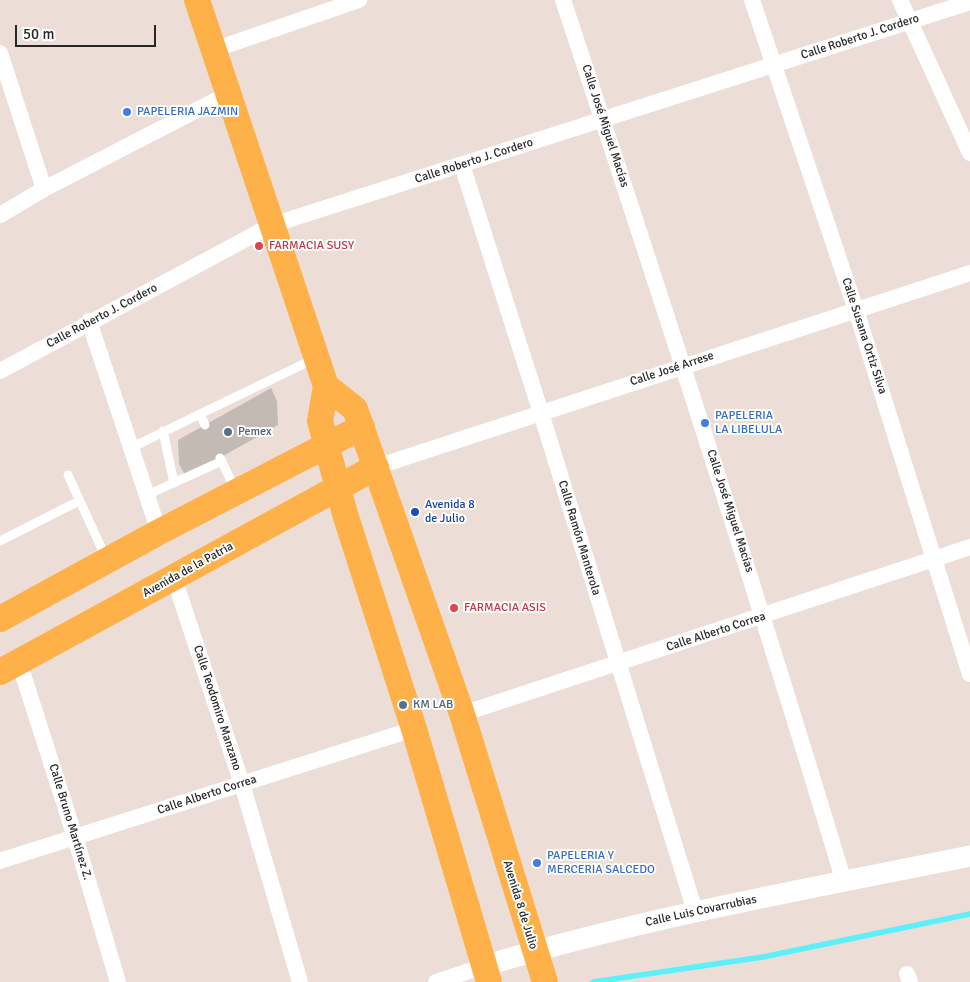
<!DOCTYPE html>
<meta charset="utf-8">
<style>
body{margin:0}
#map{position:relative;width:970px;height:982px;overflow:hidden;background:#ecded6;font-family:Signika,sans-serif}
canvas{display:block}
.scale{position:absolute;left:15px;top:25px;width:141px;height:22px;box-sizing:border-box;border:2px solid #272727;border-top:0;padding-left:6px;font-size:15px;line-height:18px;white-space:nowrap;color:#272727;-webkit-text-stroke:4px #fff;paint-order:stroke}
</style>
<div id="map">
<canvas width="970" height="982"></canvas>
<div class="scale">50 m</div>
</div>
<script>
const ctx = document.querySelector('canvas').getContext('2d');
ctx.lineJoin = 'round';
function trace(path, color, width, dash) { ctx.strokeStyle = color; ctx.lineWidth = width; ctx.lineCap = dash ? 'butt' : 'round'; ctx.setLineDash(dash || []); ctx.stroke(path); }
function fillPath(path, color) { ctx.fillStyle = color; ctx.fill(path, 'evenodd'); }
function write(font, color, halo, rows, align = 'center') {
  ctx.font = font + ' Signika,sans-serif'; ctx.lineWidth = 4; ctx.setLineDash([]); ctx.textBaseline = 'middle'; ctx.strokeStyle = halo; ctx.fillStyle = color; for (const [text, x, y, turn = 0] of rows) {
    ctx.save(); ctx.translate(x, y); ctx.rotate((+turn || 0) * Math.PI / 180); ctx.textAlign = isNaN(turn) ? turn : align; if (halo) ctx.strokeText(text, 0, 0); ctx.fillText(text, 0, 0); ctx.restore();
  }
}
const stream = new Path2D(`
 M593 982 763 957 970 914`);
const building = new Path2D(`
 M271 388 277 401 278 425 186 477 179 464 178 440Z`);
const service = new Path2D(`
 M205 425 200 414 314 359
 M163 431 174 483
 M131 448 200 414
 M220 458 236 491
 M68 475 106 558
 M147 495 222 461
 M0 541 79 501`);
const minor = new Path2D(`
 M563 0C660 293 755 586 844 882
 M752 0 856 310 970 674
 M900 0 970 153
 M213 50 359 0
 M0 53 44 189
 M462 165 541 413 695 911
 M0 215 44 189 228 94
 M89 321 159 532
 M0 371 272 225 970 2
 M376 467 970 273
 M174 578 242 784 300 982
 M19 662 75 837 118 982
 M462 714 970 547
 M0 861 414 729
 M907 974 910 982
 M436 982 484 966`);
const tertiary = new Path2D(`
 M484 966C643 918 807 889 970 856`);
const primary = new Path2D(`
 M197 0 326 386 320 421 345 514 414 729 489 982
 M326 386 355 409 462 714 545 982
 M0 619 159 532 362 427
 M0 672 376 467`);
const markers = [
 [127,112,5,"#3f7fe0"],
 [259,246,5,"#e0444e"],
 [705,423,5,"#3f7fe0"],
 [228,432,5,"#5c6f8a"],
 [415,512,5,"#1a4fb4"],
 [454,608,5,"#e0444e"],
 [403,705,5,"#5c6f8a"],
 [537,863,5,"#3f7fe0"]
];
const streetNames = [
 ["Calle Roberto J. Cordero",860,37,-18],
 ["Calle José Miguel Macías",605,126,72],
 ["Calle Roberto J. Cordero",474,161,-18],
 ["Calle Roberto J. Cordero",102,316,-28],
 ["Calle Susana Ortiz Silva",864,336,72],
 ["Calle José Arrese",672,369,-18],
 ["Calle José Miguel Macías",730,511,72],
 ["Calle Ramón Manterola",579,538,73],
 ["Avenida de la Patria",188,570,-29],
 ["Calle Alberto Correa",716,632,-18],
 ["Calle Teodomiro Manzano",217,708,72],
 ["Calle Alberto Correa",207,795,-18],
 ["Calle Bruno Martínez Z.",70,822,73],
 ["Avenida 8 de Julio",520,905,73],
 ["Calle Luis Covarrubias",701,911,-12]
];
const shopNames = [
 ["PAPELERIA JAZMIN",137,112],
 ["PAPELERIA",715,416],
 ["LA LIBELULA",715,430],
 ["PAPELERIA Y",547,856],
 ["MERCERIA SALCEDO",547,870]
];
const healthNames = [
 ["FARMACIA SUSY",269,246],
 ["FARMACIA ASIS",464,608]
];
const serviceNames = [
 ["Pemex",238,432],
 ["KM LAB",413,705]
];
const transitNames = [
 ["Avenida 8",425,505],
 ["de Julio",425,519]
];
trace(stream, '#5deffa', 5.5);
fillPath(building, '#c2bab3');
trace(service, '#fff', 9);
trace(minor, '#fff', 16);
trace(tertiary, '#fff', 21);
trace(primary, '#feb049', 26);
for (const [x, y, r, color] of markers) { const dot = new Path2D(); dot.arc(x, y, r, 0, 2 * Math.PI); ctx.fillStyle = color; ctx.fill(dot); trace(dot, '#fff', 2); }
write('12px', '#272727', '#fff', streetNames);
write('12px', '#366cbe', '#fff', shopNames, 'left');
write('12px', '#be3a42', '#fff', healthNames, 'left');
write('12px', '#4e5e75', '#fff', serviceNames, 'left');
write('12px', '#164399', '#fff', transitNames, 'left');
</script>
